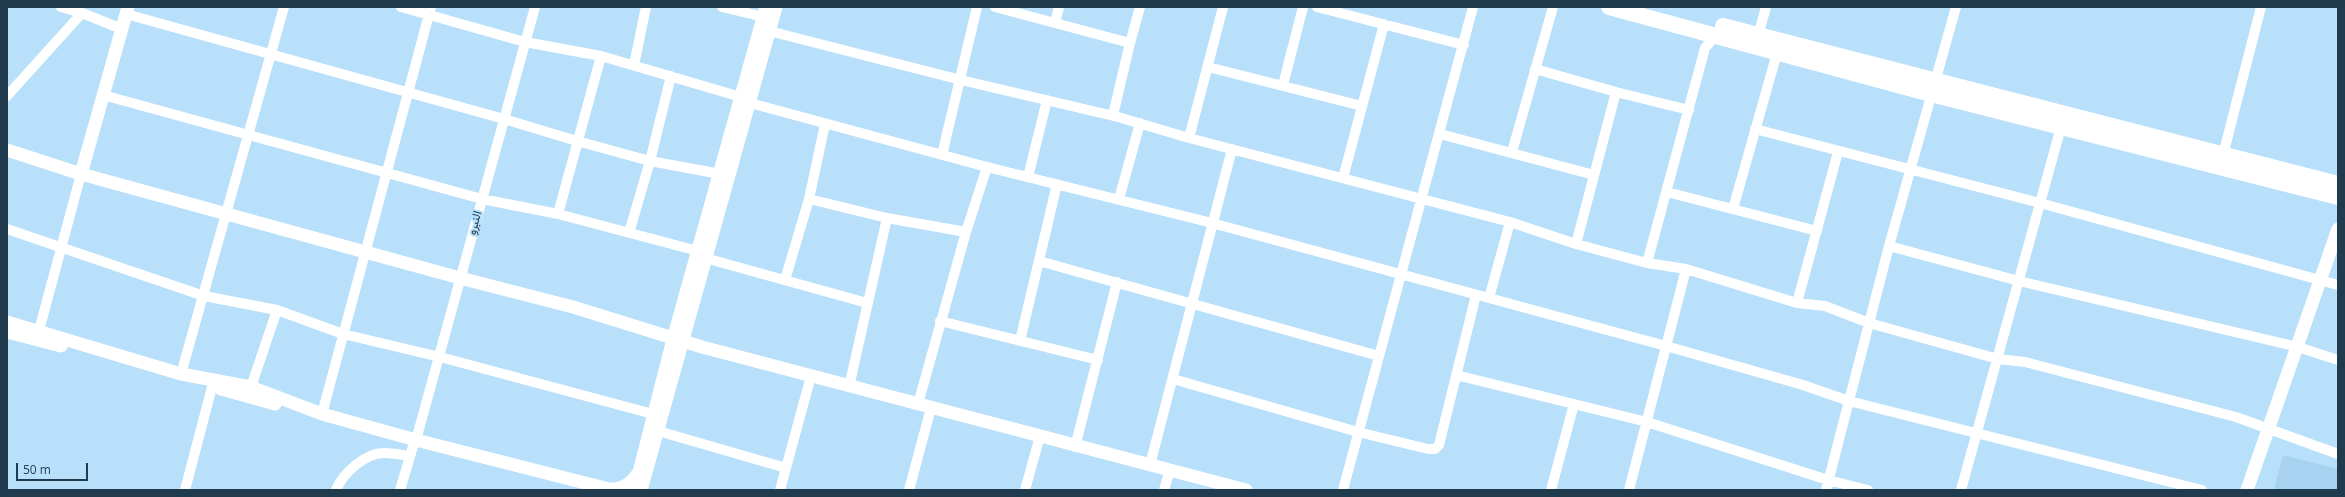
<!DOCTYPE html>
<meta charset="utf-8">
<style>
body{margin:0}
#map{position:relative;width:2345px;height:497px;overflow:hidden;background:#b8e0fb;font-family:"Open Sans",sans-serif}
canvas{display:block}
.frame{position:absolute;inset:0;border:8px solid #1f3b4d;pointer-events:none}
.scale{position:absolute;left:16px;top:463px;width:72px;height:18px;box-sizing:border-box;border:2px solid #1f3b4d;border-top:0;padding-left:5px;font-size:12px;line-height:14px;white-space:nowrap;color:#1f3b4d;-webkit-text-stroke:3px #b8e0fb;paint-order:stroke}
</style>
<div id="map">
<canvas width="2345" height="497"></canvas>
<div class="frame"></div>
<div class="scale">50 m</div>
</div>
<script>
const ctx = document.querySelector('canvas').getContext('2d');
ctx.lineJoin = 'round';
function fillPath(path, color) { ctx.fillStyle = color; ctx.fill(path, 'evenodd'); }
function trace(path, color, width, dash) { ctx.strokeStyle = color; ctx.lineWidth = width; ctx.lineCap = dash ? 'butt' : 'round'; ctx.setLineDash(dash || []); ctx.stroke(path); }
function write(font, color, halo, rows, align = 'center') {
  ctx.font = font + ' "Open Sans",Vazirmatn,sans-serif'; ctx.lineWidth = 4; ctx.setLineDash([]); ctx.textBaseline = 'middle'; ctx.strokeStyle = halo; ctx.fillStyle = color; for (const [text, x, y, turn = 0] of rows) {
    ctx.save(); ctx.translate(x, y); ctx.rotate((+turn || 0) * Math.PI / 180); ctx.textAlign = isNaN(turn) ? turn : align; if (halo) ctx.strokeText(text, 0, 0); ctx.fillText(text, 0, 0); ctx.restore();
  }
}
const built = new Path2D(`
 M2283 455 2338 469V490H2274Z`);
const minor = new Path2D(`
 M61 7 82 13 122 29
 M401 7 525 42 601 56 741 97
 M722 7 764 17
 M995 7 1130 43 1140 7
 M1317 7 1464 45
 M126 14 504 119 577 141 650 161 720 174
 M1055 23 1059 7
 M769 31 961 80 1118 117 1189 138 1510 222 1576 244 1647 263 1686 269 1797 303 1825 306 1869 323 1998 359 2025 362 2236 417 2338 454
 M1758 36 1766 7
 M634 65 646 7
 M1208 67 1362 106
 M1535 69 1616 92 1689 110
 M1283 85 1303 7
 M103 95 482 199 558 214 698 251
 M7 96 82 13
 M750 103 987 167 1212 223 1666 346 1803 385 1849 401 2202 490
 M1113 115 1130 43
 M1755 129 2040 203 2338 285
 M1440 134 1594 175
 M1189 138 1223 7
 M1512 152 1553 7
 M942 155 977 7
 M2223 155 2261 7
 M1028 177 1047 100
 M1343 178 1384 24
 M1667 192 1817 231
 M809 199 887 218 966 232
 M1119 199 1140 123
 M1733 209 1777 53
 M558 214 601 56
 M7 229 204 296 277 310 343 334 440 357 653 414
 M629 233 650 161 671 76
 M1576 244 1616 92
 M1889 246 2019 281 2298 347 2338 360
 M705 258 867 303
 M1039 261 1379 356
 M1647 263 1705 48 1718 33
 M785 280 809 199 825 124
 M1489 298 1510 222
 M1797 303 1838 152
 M940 321 1098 360
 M37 338 81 174
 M1020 341 1057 184
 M181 374 284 7
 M1456 375 1647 422 1828 480 1868 490
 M1173 379 1358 432 1428 449H1435L1439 445 1476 295
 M251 387 277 310
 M849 387 887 218
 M918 404 966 232 987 167
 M322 414 431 7
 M658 431 786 468
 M416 440 535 7
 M1075 447 1117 282
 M1150 465 1232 149
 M185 490 212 387
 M336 490C343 473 365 453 384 453 393 453 402 455 410 456
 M400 490 414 443
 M634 490 638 474
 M780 490 811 376
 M909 490 931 408
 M1025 490 1040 436
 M1164 490 1170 470
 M1343 490 1473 7
 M1551 490 1574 404
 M1629 490 1686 269
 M1826 490 1889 246 1956 7
 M1961 490 2061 127`);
const tertiary = new Path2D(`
 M7 150 81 174 460 278 573 307 702 347 1246 490
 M81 174 128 7
 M7 322 181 374 251 387 322 414 416 440 609 489C623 490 631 483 639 472L673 339 766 7
 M7 332 61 346
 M221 389 275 404
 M641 490 776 7
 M2247 490 2338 229`);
const primary = new Path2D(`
 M1609 7 1931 94 2338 197
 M1723 26 2338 184`);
const streetNames = [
 ["النبرو",475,223,-75]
];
fillPath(built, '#a7d3f0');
trace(minor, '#fff', 10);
trace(tertiary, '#fff', 13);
trace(primary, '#fff', 16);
write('12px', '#1f3b4d', '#b8e0fb', streetNames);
</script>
